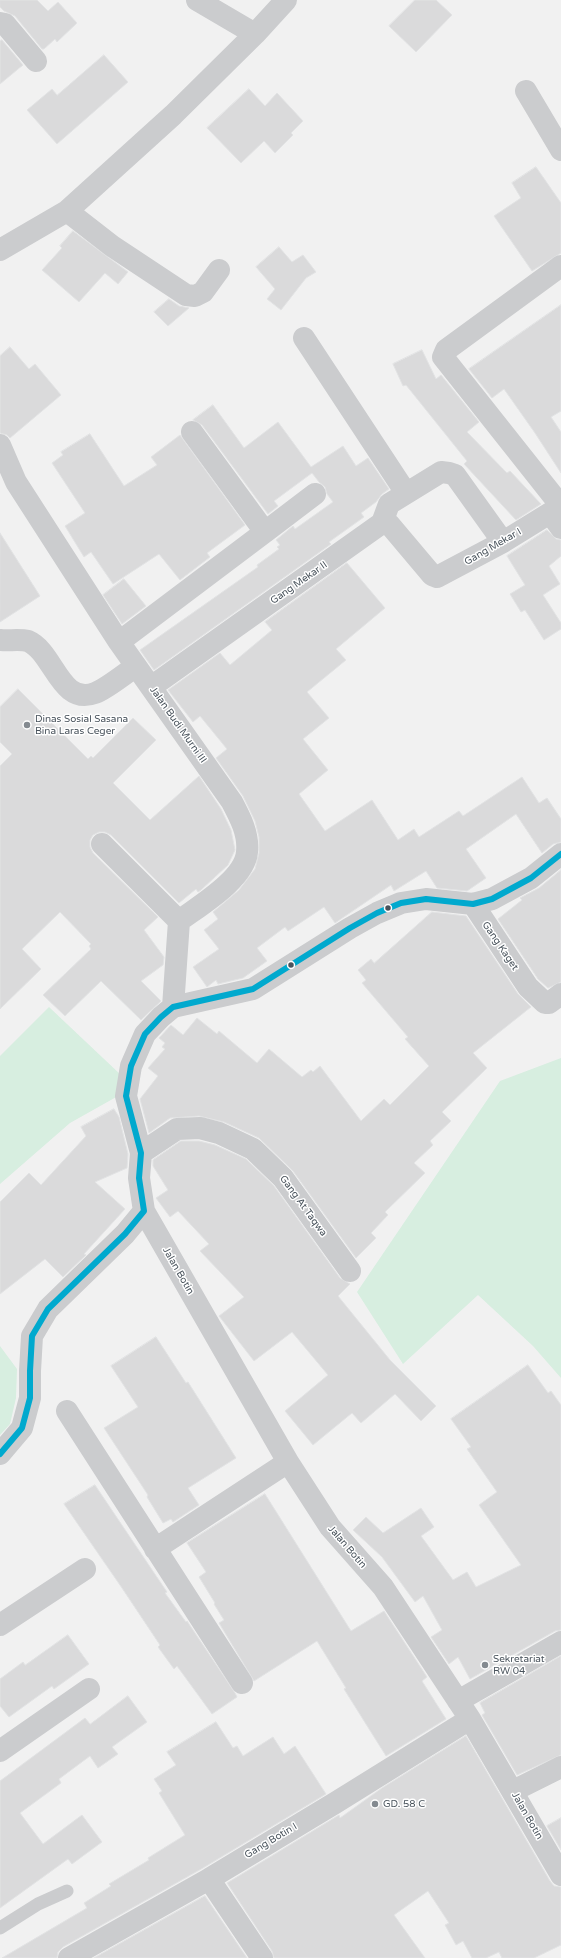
<!DOCTYPE html>
<style>
body{margin:0}
canvas{display:block;background:#f1f1f1}
</style>
<canvas width="561" height="1958"></canvas>
<script>
const ctx = document.querySelector('canvas').getContext('2d');
ctx.lineJoin = 'round';
function fillPath(path, color) { ctx.fillStyle = color; ctx.fill(path, 'evenodd'); }
function trace(path, color, width, dash) { ctx.strokeStyle = color; ctx.lineWidth = width; ctx.lineCap = dash ? 'butt' : 'round'; ctx.setLineDash(dash || []); ctx.stroke(path); }
function write(font, color, halo, rows, align = 'center') {
  ctx.font = font + ' "Varela Round",sans-serif'; ctx.lineWidth = 3; ctx.setLineDash([]); ctx.textBaseline = 'middle'; ctx.strokeStyle = halo; ctx.fillStyle = color; for (const [text, x, y, turn = 0] of rows) {
    ctx.save(); ctx.translate(x, y); ctx.rotate((+turn || 0) * Math.PI / 180); ctx.textAlign = isNaN(turn) ? turn : align; if (halo) ctx.strokeText(text, 0, 0); ctx.fillText(text, 0, 0); ctx.restore();
  }
}
const green = new Path2D(`
 M49 1007 121 1075 118 1096 70 1123 0 1184V1056Z
 M561 1058V1378L533 1346 478 1295 403 1364 357 1292 500 1081Z
 M0 1346 17 1369 16 1398 10 1424 0 1435Z`);
const building = new Path2D(`
 M0 0H37L48 11 58 2 77 23 57 42 55 39 44 49H42L15 16 4 11 0 7Z
 M415 0H436L452 15 416 52 389 26Z
 M2 40 23 65 0 84V41Z
 M104 55 128 82 57 144 27 110 52 89 57 95Z
 M249 89 265 106 277 93 303 121 291 133 293 135 275 153 264 141 241 163 207 128Z
 M536 167 561 203V253L532 271 494 216 521 198 512 183Z
 M73 231 128 272 118 284 105 273 79 302 42 270 62 248 60 246Z
 M279 247 292 262 303 255 316 272 306 278 281 310 267 299 275 289 256 267Z
 M169 299 179 306 189 308 168 326 154 312Z
 M561 305V411L551 417 561 432V473L535 433 504 389 492 398 469 369Z
 M10 347 29 369 35 364 61 395 10 438 7 435 0 433V356Z
 M422 350 436 379 441 375 479 422 467 432 507 473 510 471 541 504 516 520 464 464 467 461 406 385 403 386 393 364Z
 M213 405 244 448 278 422 311 467 343 446 356 466 368 458 389 489 382 494 376 502 361 513 364 517 329 542 331 544 154 670 140 650 258 567 257 565 279 549 277 547 280 545 276 540 293 526 295 529 333 502 327 494 325 487 319 482 312 473 274 501 278 506 268 514 202 425 193 420Z
 M90 434 124 486 157 465 151 457 180 435 245 525 207 553 210 557 180 580 159 554 113 584 91 552 84 557 65 526 85 513 52 463 63 455 61 452Z
 M547 530 556 539 561 540V556L549 566 560 584 543 595 561 623V629L544 640 525 610 521 612 510 594 525 585 507 556Z
 M0 533 40 596 0 622Z
 M347 563 385 608 336 649 346 660 307 692 329 718 303 739 328 770 299 794 325 831 372 800 398 840 414 829 419 837 459 811 463 816 522 777 539 803 547 798 561 819V842L553 844 542 853 516 814 466 849 486 878 467 891 437 888 426 871 394 891 391 885 335 923 324 907 288 931 285 927 257 948 267 961 243 978 218 984 216 980 207 987 193 967 219 949 204 930 218 919 213 912 239 890 255 869 259 853V837L255 821 243 796 216 758 227 749 200 716 193 722 168 690 220 653 230 665 272 630 265 622Z
 M124 579 146 606 122 624 103 595Z
 M18 689 88 759 91 756 93 758 133 718 156 740 113 783 150 820 199 776 221 809 231 830 235 850 228 865 201 890 198 892 196 889 179 903 111 835 105 832H99L93 835 90 840V847L93 853 158 917 144 930 164 957 163 965 141 981 161 1001 141 1020 101 981 65 1016 43 995 91 949 89 946 91 944 60 912 22 949 41 969 0 1009V766L12 754 0 742V707Z
 M561 870V982L548 988 538 979 498 919 522 900 520 898 539 888Z
 M432 912 466 916 518 994 531 1007 473 1053 487 1068 442 1112 451 1121 430 1141 433 1145 414 1163 425 1173 385 1212 388 1215 371 1233 376 1238 356 1258 293 1171 259 1138 224 1122 199 1116 170 1118 149 1133 140 1099 158 1076 148 1068 165 1049 162 1047 165 1043 159 1038 171 1025 183 1035 197 1018 217 1034 219 1031 257 1063 269 1049 302 1077 311 1070 313 1072 320 1066 361 1121 384 1099 390 1105 429 1066 405 1039 408 1037 362 983 366 980 358 970 371 959 374 963Z
 M114 1109 119 1117 128 1154 127 1168 95 1182 125 1209 84 1254 86 1255 63 1277 45 1259 0 1294V1202L29 1173 41 1185 86 1136 81 1127Z
 M181 1141H199L215 1145 246 1159 274 1186 340 1278 350 1284 338 1296 390 1360 436 1406 421 1421 395 1394 361 1423 352 1413 313 1445 285 1411 328 1375 292 1332 254 1361 219 1316 244 1297 200 1251 209 1244 178 1211 170 1217 156 1198 168 1190 153 1166V1160Z
 M156 1337 186 1383 188 1382 236 1458 188 1488 199 1505 173 1522 171 1519 163 1523 147 1497 148 1495 104 1428 138 1407 111 1366Z
 M528 1365 548 1393 551 1391 561 1405V1630L555 1631 470 1679 458 1657 449 1664 431 1637 442 1630 423 1596 415 1602 382 1557 353 1530 366 1517 383 1533 421 1508 434 1527 421 1536 453 1580 467 1572 476 1587 521 1565 479 1505 497 1492 467 1449 471 1447 451 1419Z
 M95 1485 167 1592 165 1593 186 1622 187 1621 235 1693 237 1697 212 1714 177 1666 174 1669 158 1647 160 1645 122 1588 64 1504Z
 M265 1494 351 1631 384 1611 427 1677 422 1681 446 1719 386 1756 344 1689 346 1688 317 1641 254 1681 219 1623 224 1620 214 1604 215 1603 199 1577 206 1572 187 1543Z
 M68 1635 89 1664 54 1689 52 1686 9 1717 0 1706V1679L23 1662 25 1665Z
 M561 1656V1755L517 1775 482 1715 485 1713 480 1703Z
 M128 1696 147 1722 112 1747 118 1754 98 1768 90 1756 59 1779 61 1783 20 1813 43 1844 82 1815 102 1842 72 1864 68 1859 0 1908V1781L85 1718 90 1724Z
 M216 1722 233 1748 237 1746 243 1756 273 1737 284 1754 295 1746 326 1794 203 1868 63 1947 58 1952 57 1958H2L87 1908 84 1903 111 1886 109 1884 149 1860 148 1858 185 1835 159 1793 162 1791 154 1779 176 1765 167 1752Z
 M466 1736 550 1881 554 1886 561 1887V1945L534 1958H502L499 1952 486 1958H472L463 1941 456 1945 445 1925 449 1923 428 1891 394 1915 425 1958H274L272 1951 227 1883 339 1815 340 1818 382 1788Z
 M561 1818V1850L547 1826Z
 M205 1896 247 1958H94Z`);
const service = new Path2D(`
 M0 1928 38 1904 67 1891`);
const minor = new Path2D(`
 M197 0 255 34
 M0 23 5 24 36 61
 M526 91 561 150
 M67 211 112 246 186 295 195 296 203 292 219 270
 M0 250 67 211 173 115 255 34 286 0
 M561 266 446 350 443 357 561 506
 M304 338 406 493
 M192 432 265 532 315 494
 M0 445 16 482 119 642 232 802C240 817 249 834 247 852 245 879 199 906 179 921L173 1007
 M382 523 389 504 441 472 449 473 455 475 503 542
 M0 640C8 641 20 639 28 641 54 652 60 706 95 693 106 689 126 673 136 666
 M119 642 265 532
 M151 687 382 523 389 524 432 575 437 577 503 542 550 513 561 528
 M102 844 179 921
 M473 904 528 987 545 1003H549L561 994
 M141 1153 177 1129 200 1128 219 1133 253 1149 283 1178 350 1271
 M144 1211 288 1462 330 1527 383 1587 470 1719 561 1875
 M67 1411 242 1683
 M0 1454 22 1428 30 1398V1371L32 1336 48 1309 125 1234 144 1211 139 1178 141 1153 126 1096 131 1066 145 1034 161 1017 173 1007 253 989 350 928 377 913 401 903 426 899 473 904 492 899 531 878 561 854
 M155 1549 288 1462
 M0 1625 85 1569
 M458 1701 561 1642
 M0 1751 89 1689
 M513 1791 561 1767
 M209 1879 262 1958
 M69 1958 209 1879 335 1803 470 1719`);
const bus1 = new Path2D(`
 M0 1454 22 1428 30 1398V1371L32 1336 48 1309 125 1234 144 1211 139 1178 141 1153 126 1096 131 1066 145 1034 161 1017 173 1007 253 989 350 928 377 913 401 903 426 899 473 904 492 899 531 878 561 854`);
const markers = [
 [27,725,4,"#848a90"],
 [388,908,3.5,"#49535c"],
 [291,965,3.5,"#49535c"],
 [485,1665,4,"#848a90"],
 [375,1804,4,"#848a90"]
];
const streetNames = [
 ["Gang Mekar I",493,547,-30],
 ["Gang Mekar II",299,583,-35],
 ["Jalan Budi Murni III",178,725,55],
 ["Gang Kaget",500,946,56],
 ["Gang At Taqwa",303,1206,54],
 ["Jalan Botin",178,1271,60],
 ["Jalan Botin",347,1547,49],
 ["Jalan Botin",527,1816,60],
 ["Gang Botin I",271,1841,-31]
];
const poiNames = [
 ["Dinas Sosial Sasana",35,719],
 ["Bina Laras Ceger",35,731],
 ["Sekretariat",493,1659],
 ["RW 04",493,1671],
 ["GD. 58 C",383,1804]
];
fillPath(green, '#d7eee0');
fillPath(building, '#dadadb');
trace(building, '#e2e3e4', 1);
trace(service, '#cbccce', 13);
trace(minor, '#cbccce', 22);
trace(bus1, '#00a9ce', 6);
for (const [x, y, r, color] of markers) { const dot = new Path2D(); dot.arc(x, y, r, 0, 2 * Math.PI); ctx.fillStyle = color; ctx.fill(dot); trace(dot, '#fff', 1.5); }
write('10px', '#49535c', '#fff', streetNames);
write('10px', '#49535c', '#fff', poiNames, 'left');
</script>
